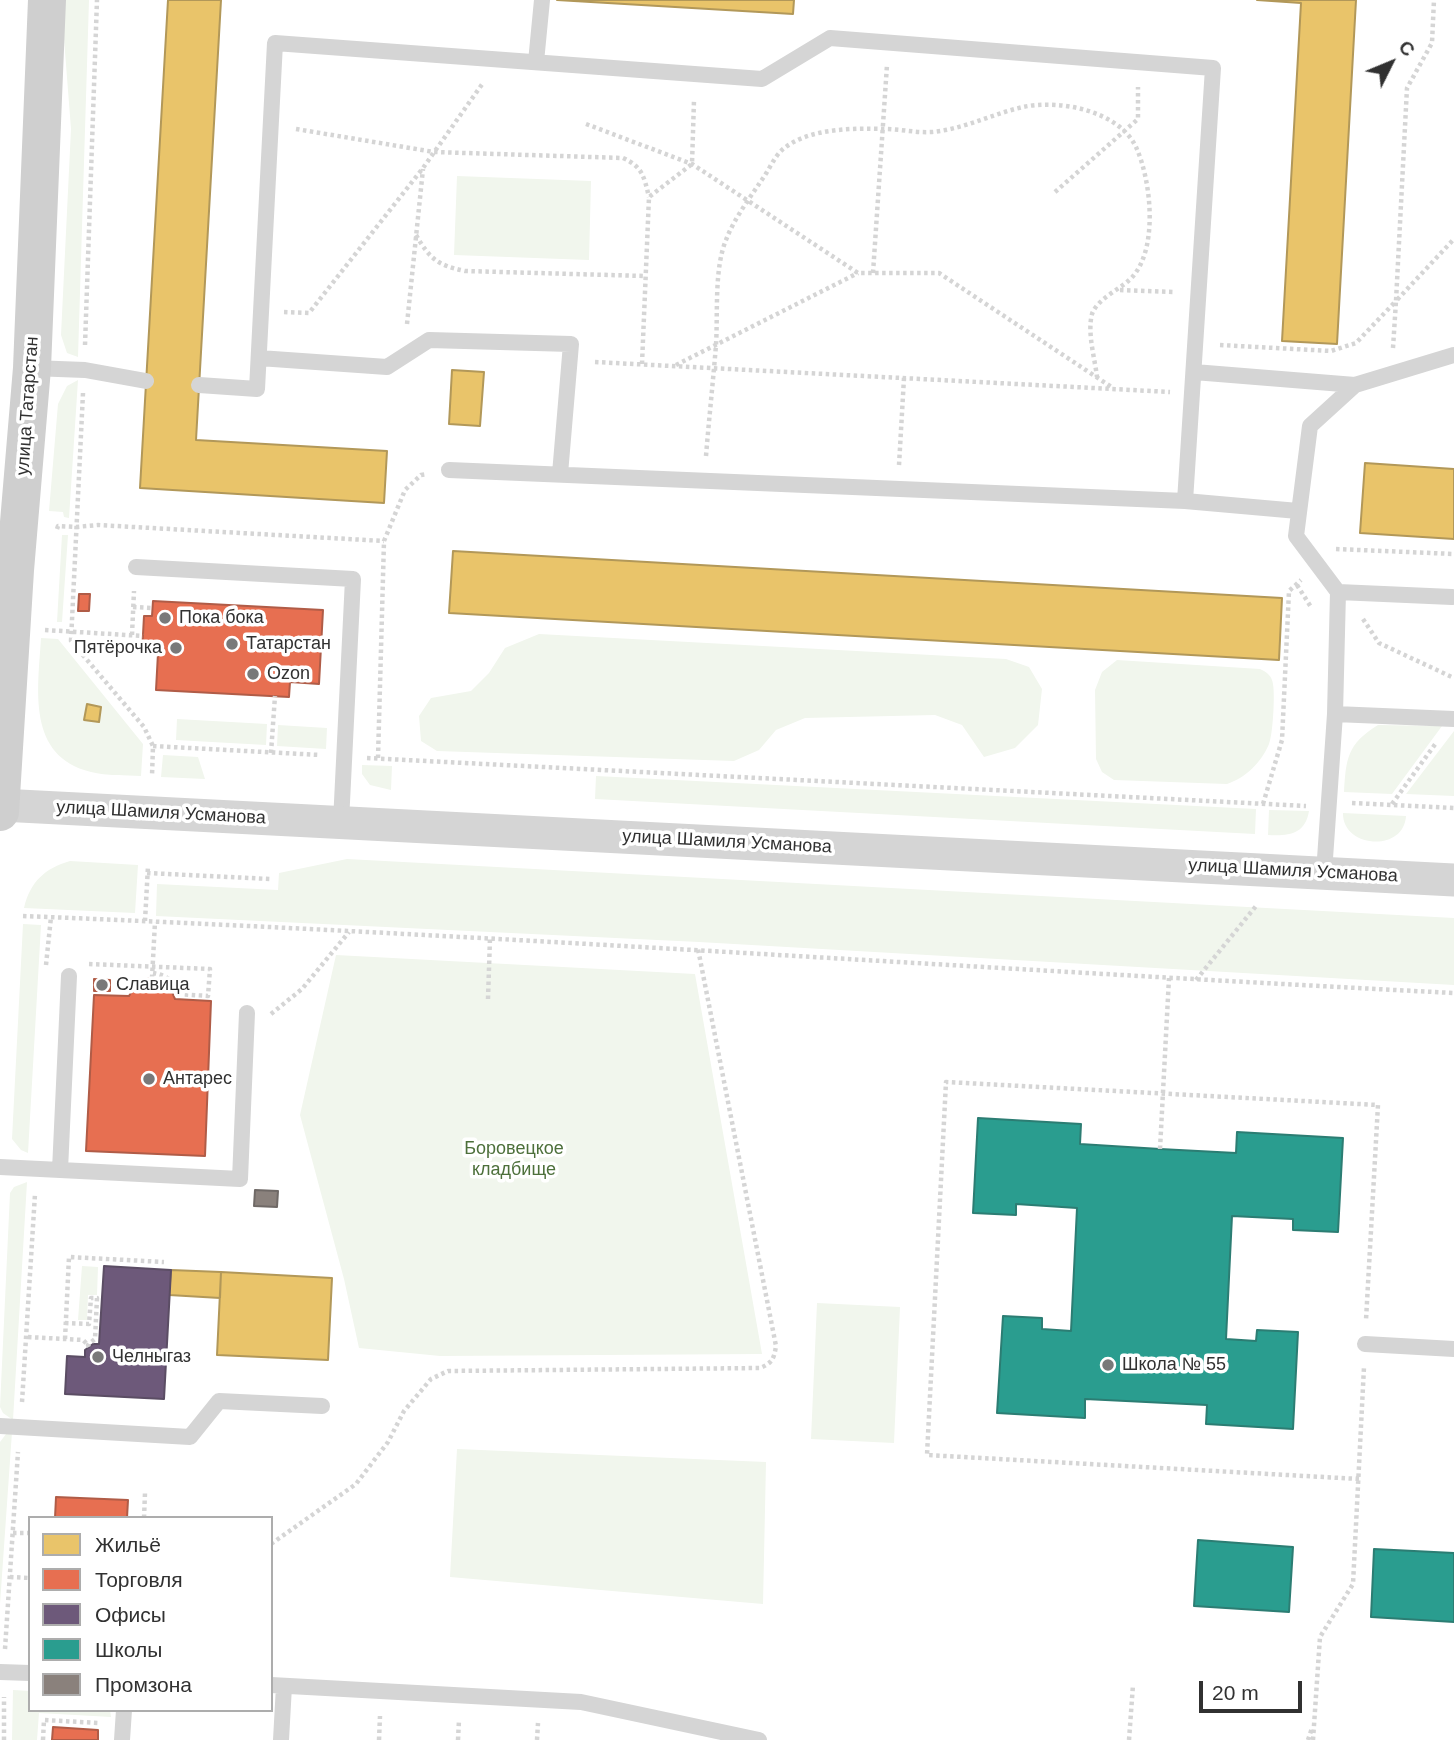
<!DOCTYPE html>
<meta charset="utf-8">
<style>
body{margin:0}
#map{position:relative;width:1454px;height:1740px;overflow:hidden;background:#fff;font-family:Helvetica,sans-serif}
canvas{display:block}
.legend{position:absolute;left:28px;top:1516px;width:245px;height:196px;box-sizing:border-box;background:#fff;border:2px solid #adadad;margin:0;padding:9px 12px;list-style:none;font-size:21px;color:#313131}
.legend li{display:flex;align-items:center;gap:14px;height:35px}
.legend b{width:35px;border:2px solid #adadad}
.north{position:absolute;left:1356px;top:28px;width:70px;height:70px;-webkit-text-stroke:5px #fff;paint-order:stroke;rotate:47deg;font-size:19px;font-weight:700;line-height:28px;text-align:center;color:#313131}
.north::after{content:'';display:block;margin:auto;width:24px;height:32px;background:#313131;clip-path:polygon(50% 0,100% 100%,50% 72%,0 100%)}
.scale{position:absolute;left:1199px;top:1681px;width:103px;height:32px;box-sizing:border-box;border:4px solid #313131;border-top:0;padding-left:9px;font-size:21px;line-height:24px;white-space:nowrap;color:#313131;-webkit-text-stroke:5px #fff;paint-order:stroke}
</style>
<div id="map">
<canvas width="1454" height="1740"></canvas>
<ul class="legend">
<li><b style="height:19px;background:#e9c46a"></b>Жильё</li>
<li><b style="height:19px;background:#e76f51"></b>Торговля</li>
<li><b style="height:19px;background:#6d597a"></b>Офисы</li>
<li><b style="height:19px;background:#2a9d8f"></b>Школы</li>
<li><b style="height:19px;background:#8a817c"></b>Промзона</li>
</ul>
<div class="north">С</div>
<div class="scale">20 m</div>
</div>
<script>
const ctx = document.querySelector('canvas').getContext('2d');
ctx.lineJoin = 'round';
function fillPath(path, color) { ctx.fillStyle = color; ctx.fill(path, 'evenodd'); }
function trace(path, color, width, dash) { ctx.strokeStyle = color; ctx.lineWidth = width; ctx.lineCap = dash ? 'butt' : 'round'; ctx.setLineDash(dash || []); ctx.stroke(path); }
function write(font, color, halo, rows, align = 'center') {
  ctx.font = font + ' Helvetica,sans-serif'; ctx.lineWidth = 7; ctx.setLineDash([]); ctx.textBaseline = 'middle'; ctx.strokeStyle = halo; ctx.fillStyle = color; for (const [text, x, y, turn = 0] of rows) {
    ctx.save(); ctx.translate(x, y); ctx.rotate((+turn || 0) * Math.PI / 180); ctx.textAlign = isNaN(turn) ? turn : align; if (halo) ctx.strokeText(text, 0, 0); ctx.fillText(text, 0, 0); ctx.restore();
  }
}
const green = new Path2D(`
 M61 0H89L78 357 67 353 61 335 71 129Z
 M457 176 591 181 589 260 454 255Z
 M78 380 69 518 64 517 63 512 49 511 58 404 67 386Z
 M62 535H68L62 622H57Z
 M539 634 1006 659 1029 667 1042 689 1038 725 1015 748 984 757 962 725 935 715 805 718 776 730 759 750 734 761 437 751 421 741 419 716 431 698 471 691 489 673 505 648Z
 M41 638 58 639 143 744 141 776C125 775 107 776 91 772 26 756 38 689 41 638Z
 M1117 660 1260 669C1267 672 1272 676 1273 684 1275 696 1273 734 1269 744 1261 763 1245 778 1227 784L1114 780 1102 772 1096 759 1095 690 1102 672Z
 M177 719 267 724 266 745 176 740Z
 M278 725 327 728 326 749 277 746Z
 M1378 725 1442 726 1392 794 1344 792C1346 759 1347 744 1378 725Z
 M1454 731V796L1406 794Z
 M163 755 198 757 205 779 161 777Z
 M362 765 392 766 391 790 370 785 362 774Z
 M596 776 1256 809 1255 834 595 799Z
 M1269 810 1309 811C1305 835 1288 836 1268 835Z
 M1343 813 1406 816C1404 853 1342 848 1343 813Z
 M347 859 1454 918V985L699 942 156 916 157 884 278 890 279 873Z
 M70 861 138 865 135 913 24 908C30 882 45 868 70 861Z
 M23 924 41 925 28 1153 21 1150 12 1139Z
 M336 955 695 974 762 1354 440 1356 359 1348 344 1279 300 1115Z
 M27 1182 13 1420 3 1413 0 1407 10 1193 14 1187Z
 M82 1266 98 1267 97 1295H88L87 1320H78Z
 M817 1303 900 1307 894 1443 811 1439Z
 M12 1432 0 1604V1442L6 1434Z
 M457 1449 766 1462 763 1604 450 1577Z
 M13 1690 30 1691V1710H110L111 1717 39 1713 37 1740H12Z`);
const homes = new Path2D(`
 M168 0H221L196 440 387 451 384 503 140 488Z
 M557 0H794L793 14Z
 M1257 0H1356L1337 344 1282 341 1301 3Z
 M452 370 484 372 480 426 449 424Z
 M1365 463 1454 469V539L1360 533Z
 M453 551 1282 598 1279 660 449 613Z
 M87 704 101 707 99 722 84 720Z
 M171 1270 221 1272 220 1298 169 1295Z
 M221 1272 332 1278 328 1360 217 1355Z`);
const shops = new Path2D(`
 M79 594H90L89 611H78Z
 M153 601 323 610 319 684 290 682 289 697 156 690 158 653H142L144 616H152Z
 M152 978 169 985 175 999 211 1001 205 1156 86 1151 94 995 129 996 136 984 144 979Z
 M94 979 110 980V991H94Z
 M56 1497 128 1500 127 1518H55Z
 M53 1727 98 1730V1740H52Z`);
const offices = new Path2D(`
 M104 1266 171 1270 164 1399 65 1394 67 1356 85 1357V1350L93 1344H99Z`);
const schools = new Path2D(`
 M978 1118 1081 1124 1080 1144 1160 1149 1236 1153 1237 1132 1343 1138 1338 1232 1293 1230V1219L1232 1216 1226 1339 1256 1341 1257 1330 1298 1332 1293 1429 1206 1424 1207 1405 1085 1399V1418L997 1413 1003 1316 1042 1318V1329L1071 1331 1077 1208 1016 1204V1215L973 1213Z
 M1198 1540 1293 1547 1289 1612 1194 1606Z
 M1374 1549 1454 1553V1622L1371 1617Z`);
const industry = new Path2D(`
 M255 1190 278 1191 277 1207 254 1206Z`);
const path = new Path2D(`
 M586 124 692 164 858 273H939L1113 388
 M296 129 434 152 623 158C643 167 644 177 649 197
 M1055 192 1138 119V87
 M416 235C430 259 437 265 465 271L645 276
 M873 273 887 65
 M1120 290 1174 292
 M284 312 309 313 423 168 483 83
 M407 324 423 169
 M85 345 97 0
 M1220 345 1331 351 1356 343 1396 301 1407 88 1432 43 1434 0
 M1393 348 1396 301 1454 239
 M595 362 1170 392
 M642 364 649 197 692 164 694 100
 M676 365 858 273
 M83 393 71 641 144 727 153 746 152 776
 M706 456C709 419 713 382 716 345 718 313 714 269 726 240 734 219 749 199 761 181 768 172 774 157 782 150 807 128 853 128 884 129 900 129 916 133 932 132 964 129 992 114 1023 107 1060 99 1119 111 1136 147 1151 180 1158 245 1134 275 1123 289 1098 297 1092 314 1087 333 1095 359 1097 377
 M899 465 904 378
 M57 529 58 526 76 527 98 525 384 541
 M1336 549 1454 554
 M1297 585 1311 607
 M133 607 152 608
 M1363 619 1379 643 1454 678
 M45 630 143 636
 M132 635 134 591
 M153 746 320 755
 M271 753 275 696
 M367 758 1306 806
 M378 758 384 541 405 490 421 475 427 474
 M1352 803 1454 808
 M1263 804 1282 740 1289 591 1301 580
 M1392 804 1436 743
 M147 873 270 879
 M23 916C500 935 977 969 1454 993
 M145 921 148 866
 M89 964 210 969 208 996 178 994C175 981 166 975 153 973
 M46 965 51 917
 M152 978 155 922
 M1196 980 1256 906
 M488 999 490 938
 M271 1014 302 989 349 932
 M1160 1149 1169 978
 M65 1323 89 1324 91 1298H97L95 1339 88 1345 89 1347
 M28 1337 83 1340 88 1345
 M65 1339 69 1257 164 1262
 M22 1402 35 1194
 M1359 1479 927 1455 946 1082 1378 1105 1366 1320
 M144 1518 145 1493
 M13 1533H30
 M271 1544 356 1484 388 1442 404 1411 431 1379 448 1371 760 1368C772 1363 774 1359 776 1346L698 949
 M10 1577 30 1578
 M5 1649 18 1452
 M4 1740V1697
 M43 1740 44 1720 99 1723
 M379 1740 380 1716
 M458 1740 459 1720
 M537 1740 538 1723
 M1129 1740 1133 1685
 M1308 1740 1312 1728
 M1313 1740 1320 1637 1353 1584 1364 1367`);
const lane = new Path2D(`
 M536 62 542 0
 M259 358 387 367 429 340 571 344 560 474
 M32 368 85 370 146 381
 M1194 372 1355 385
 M199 385 257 389 275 43 762 79 830 38 1213 68 1185 501
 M449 470 1185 501 1298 511
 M136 567 353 579 341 822
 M1338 592 1452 597
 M1335 714 1454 719
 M1324 873 1335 714 1338 592 1296 536 1310 426 1355 385 1454 355
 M0 1167 240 1179 247 1013
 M60 1170 69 976
 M1365 1344 1454 1349
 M0 1426 190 1437 219 1401 322 1406
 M0 1672 30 1673
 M271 1685 581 1702 759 1740
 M122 1740 124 1710
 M281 1740 284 1686`);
const street = new Path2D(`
 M0 805 1454 880`);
const secondary = new Path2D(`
 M0 812 15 570 32 368 47 0`);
const markers = [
 [165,618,7,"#797979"],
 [232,644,7,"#797979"],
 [176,648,7,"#797979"],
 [253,674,7,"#797979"],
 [102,985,7,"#797979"],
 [149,1079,7,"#797979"],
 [98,1357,7,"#797979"],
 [1108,1365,7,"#797979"]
];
const streetNames = [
 ["улица Татарстан",28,406,-86],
 ["улица Шамиля Усманова",161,813,3],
 ["улица Шамиля Усманова",727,842,3],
 ["улица Шамиля Усманова",1293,871,3]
];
const poiNames = [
 ["Пока бока",179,618],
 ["Татарстан",246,644],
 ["Пятёрочка",162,648,"right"],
 ["Ozon",267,674],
 ["Славица",116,985],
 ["Антарес",163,1079],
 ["Челныгаз",112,1357],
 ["Школа № 55",1122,1365]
];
const parkNames = [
 ["Боровецкое",514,1149],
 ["кладбище",514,1170]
];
fillPath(green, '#f1f6ed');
fillPath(homes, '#e9c46a');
trace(homes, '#b29859', 2);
fillPath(shops, '#e76f51');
trace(shops, '#b05c47', 2);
fillPath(offices, '#6d597a');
trace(offices, '#5b4d64', 2);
fillPath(schools, '#2a9d8f');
trace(schools, '#2c7d73', 2);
fillPath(industry, '#8a817c');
trace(industry, '#6f6966', 2);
trace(path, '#d5d5d5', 4.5, [3.5, 3.5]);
trace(lane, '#d5d5d5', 16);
trace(street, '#d5d5d5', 33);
trace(secondary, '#cfcfcf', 38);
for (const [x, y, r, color] of markers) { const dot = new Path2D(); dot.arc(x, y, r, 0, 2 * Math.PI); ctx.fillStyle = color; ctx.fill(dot); trace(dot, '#fff', 2.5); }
write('18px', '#313131', '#fff', streetNames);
write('18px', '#313131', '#fff', poiNames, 'left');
write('18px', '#4d703b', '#fff', parkNames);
</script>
